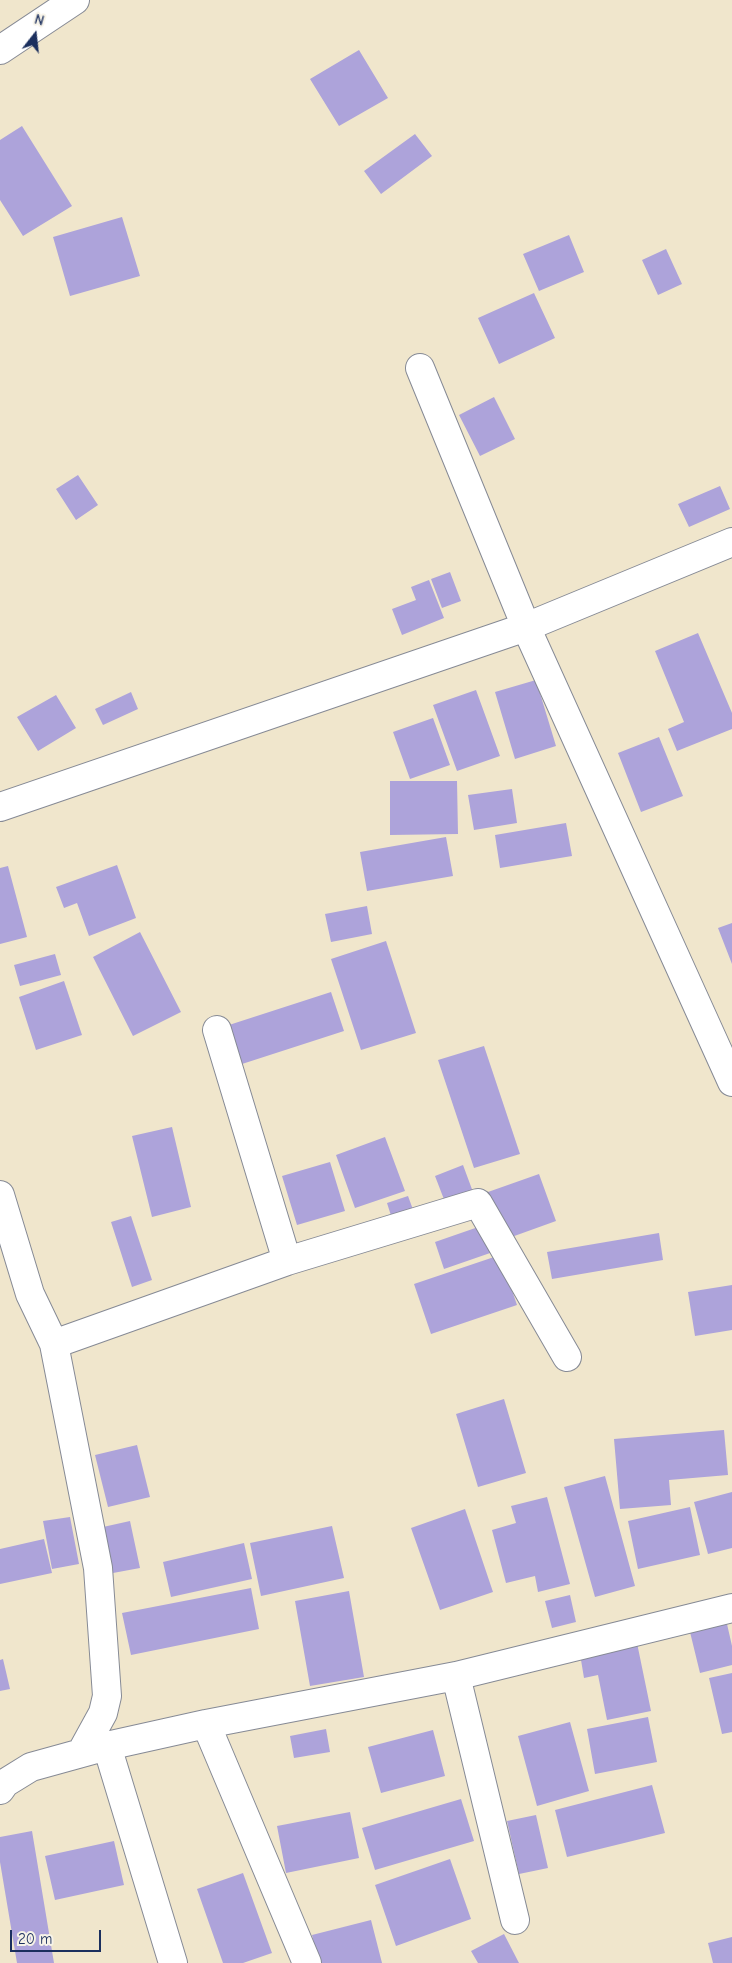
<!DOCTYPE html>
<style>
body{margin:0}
#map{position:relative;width:732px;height:1963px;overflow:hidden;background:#f0e6cc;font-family:"Comic Neue",sans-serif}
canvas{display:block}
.north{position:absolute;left:10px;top:10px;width:50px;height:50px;-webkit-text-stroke:4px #f7f3e8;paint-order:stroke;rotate:16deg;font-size:14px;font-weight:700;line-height:20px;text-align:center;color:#1b2f5e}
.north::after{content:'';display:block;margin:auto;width:18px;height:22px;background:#1b2f5e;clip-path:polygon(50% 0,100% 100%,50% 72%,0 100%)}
.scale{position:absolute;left:10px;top:1930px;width:91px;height:22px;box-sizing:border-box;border:2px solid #1b2f5e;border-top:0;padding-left:6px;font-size:15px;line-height:18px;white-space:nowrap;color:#1b2f5e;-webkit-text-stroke:4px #f7f3e8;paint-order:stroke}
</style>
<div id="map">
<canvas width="732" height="1963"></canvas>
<div class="north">N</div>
<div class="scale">20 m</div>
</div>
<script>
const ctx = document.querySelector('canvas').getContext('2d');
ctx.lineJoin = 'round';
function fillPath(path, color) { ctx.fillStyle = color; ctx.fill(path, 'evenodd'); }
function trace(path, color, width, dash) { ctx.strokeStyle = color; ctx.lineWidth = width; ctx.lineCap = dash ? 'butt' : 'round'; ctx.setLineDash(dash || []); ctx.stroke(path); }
const building = new Path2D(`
 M359 50 388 98 339 126 310 79Z
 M22 126 72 206 23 236 0 200V140Z
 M415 134 432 156 381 194 364 171Z
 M122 217 140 276 70 296 53 237Z
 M569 235 584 272 539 291 523 254Z
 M666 249 682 284 658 295 642 260Z
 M534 293 555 338 499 364 478 318Z
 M494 397 515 439 480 456 459 415Z
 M78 475 98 505 76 520 56 489Z
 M720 486 730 509 689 527 678 504Z
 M450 572 461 601 442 608 431 579Z
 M429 580 444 618 402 635 392 609 416 600 411 587Z
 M698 633 732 713V729L677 751 668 729 684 722 655 651Z
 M536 680 556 746 515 759 495 692Z
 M476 690 500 756 457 771 433 705Z
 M131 692 138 709 103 725 95 709Z
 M56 695 76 728 38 751 17 717Z
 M433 718 450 765 410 779 393 732Z
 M659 737 683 796 641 812 618 753Z
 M390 781H457L458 834 390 835Z
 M512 789 517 823 474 830 468 795Z
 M566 823 572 856 500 868 495 835Z
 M446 837 453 876 367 891 360 852Z
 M117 865 136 918 89 936 77 903 64 908 56 887Z
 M8 866 27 937 0 944V868Z
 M367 906 372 934 331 942 325 914Z
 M732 923V964L718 928Z
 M140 932 181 1012 133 1036 93 957Z
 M386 941 416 1033 361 1050 331 959Z
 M55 954 61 975 20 986 14 965Z
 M64 981 82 1035 36 1050 19 997Z
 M331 992 344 1031 242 1064 229 1025Z
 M484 1046 520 1154 474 1168 438 1060Z
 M172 1127 191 1207 152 1217 132 1136Z
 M385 1137 405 1191 355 1208 336 1155Z
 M330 1162 345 1211 297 1225 282 1176Z
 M463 1165 473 1192 445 1202 435 1176Z
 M539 1174 556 1221 506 1239 488 1192Z
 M408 1196 415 1215 393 1222 387 1203Z
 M131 1216 152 1280 132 1287 111 1222Z
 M484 1225 493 1252 444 1269 435 1242Z
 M659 1233 663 1260 552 1279 547 1252Z
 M500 1255 517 1305 431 1334 414 1284Z
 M732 1285V1330L695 1336 688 1292Z
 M504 1399 526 1473 478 1487 456 1414Z
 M724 1430 728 1475 669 1480 671 1505 620 1509 614 1439Z
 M137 1445 150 1497 108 1507 95 1455Z
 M605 1476 635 1586 595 1597 564 1487Z
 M732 1492V1548L708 1554 694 1502Z
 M547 1497 570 1584 538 1592 535 1576 506 1583 492 1530 516 1523 511 1506Z
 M690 1507 700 1555 638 1569 628 1521Z
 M465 1509 493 1592 440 1610 411 1528Z
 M70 1517 79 1564 52 1569 43 1521Z
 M130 1521 140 1568 113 1573 103 1527Z
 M332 1526 344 1578 261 1596 250 1543Z
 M44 1539 52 1573 0 1584V1549Z
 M244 1543 252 1579 171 1597 163 1562Z
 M251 1588 259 1629 131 1655 122 1613Z
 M349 1591 364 1677 310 1686 295 1601Z
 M570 1595 576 1622 552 1628 545 1601Z
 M727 1624 732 1646V1665L700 1673 690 1632Z
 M637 1643 651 1711 607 1720 598 1675 584 1678 580 1654Z
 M3 1659 10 1689 0 1691V1660Z
 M732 1673V1732L722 1734 709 1678Z
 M648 1717 657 1762 595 1774 587 1729Z
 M570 1722 589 1791 537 1806 518 1736Z
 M326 1729 330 1752 294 1758 290 1736Z
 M433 1730 445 1776 381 1793 368 1747Z
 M652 1785 665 1833 567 1857 555 1810Z
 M461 1799 474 1841 375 1870 362 1828Z
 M350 1812 359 1858 286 1873 277 1826Z
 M536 1815 548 1868 519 1874 507 1821Z
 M32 1831 54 1963H17L0 1862V1837Z
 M114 1841 124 1885 55 1900 45 1856Z
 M450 1859 471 1919 396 1946 375 1885Z
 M243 1873 272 1953 243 1963H223L197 1889Z
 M371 1920 382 1963H319L312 1935Z
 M504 1934 519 1963H478L471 1951Z
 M732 1937V1963H713L708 1943Z`);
const street = new Path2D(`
 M0 50 75 0
 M420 368 526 627 732 1082
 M0 807 526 627 732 542
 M217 1030 287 1261
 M0 1195 30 1294 54 1344 98 1568 107 1696 103 1713 81 1753
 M54 1344 287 1261 478 1203 567 1357
 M456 1676 515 1920
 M206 1724 307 1963
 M107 1746 173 1963
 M0 1790 5 1783 31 1767 107 1746 206 1724 456 1676 732 1608`);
fillPath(building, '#ada3da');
trace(street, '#868a95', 30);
trace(street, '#fff', 28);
</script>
